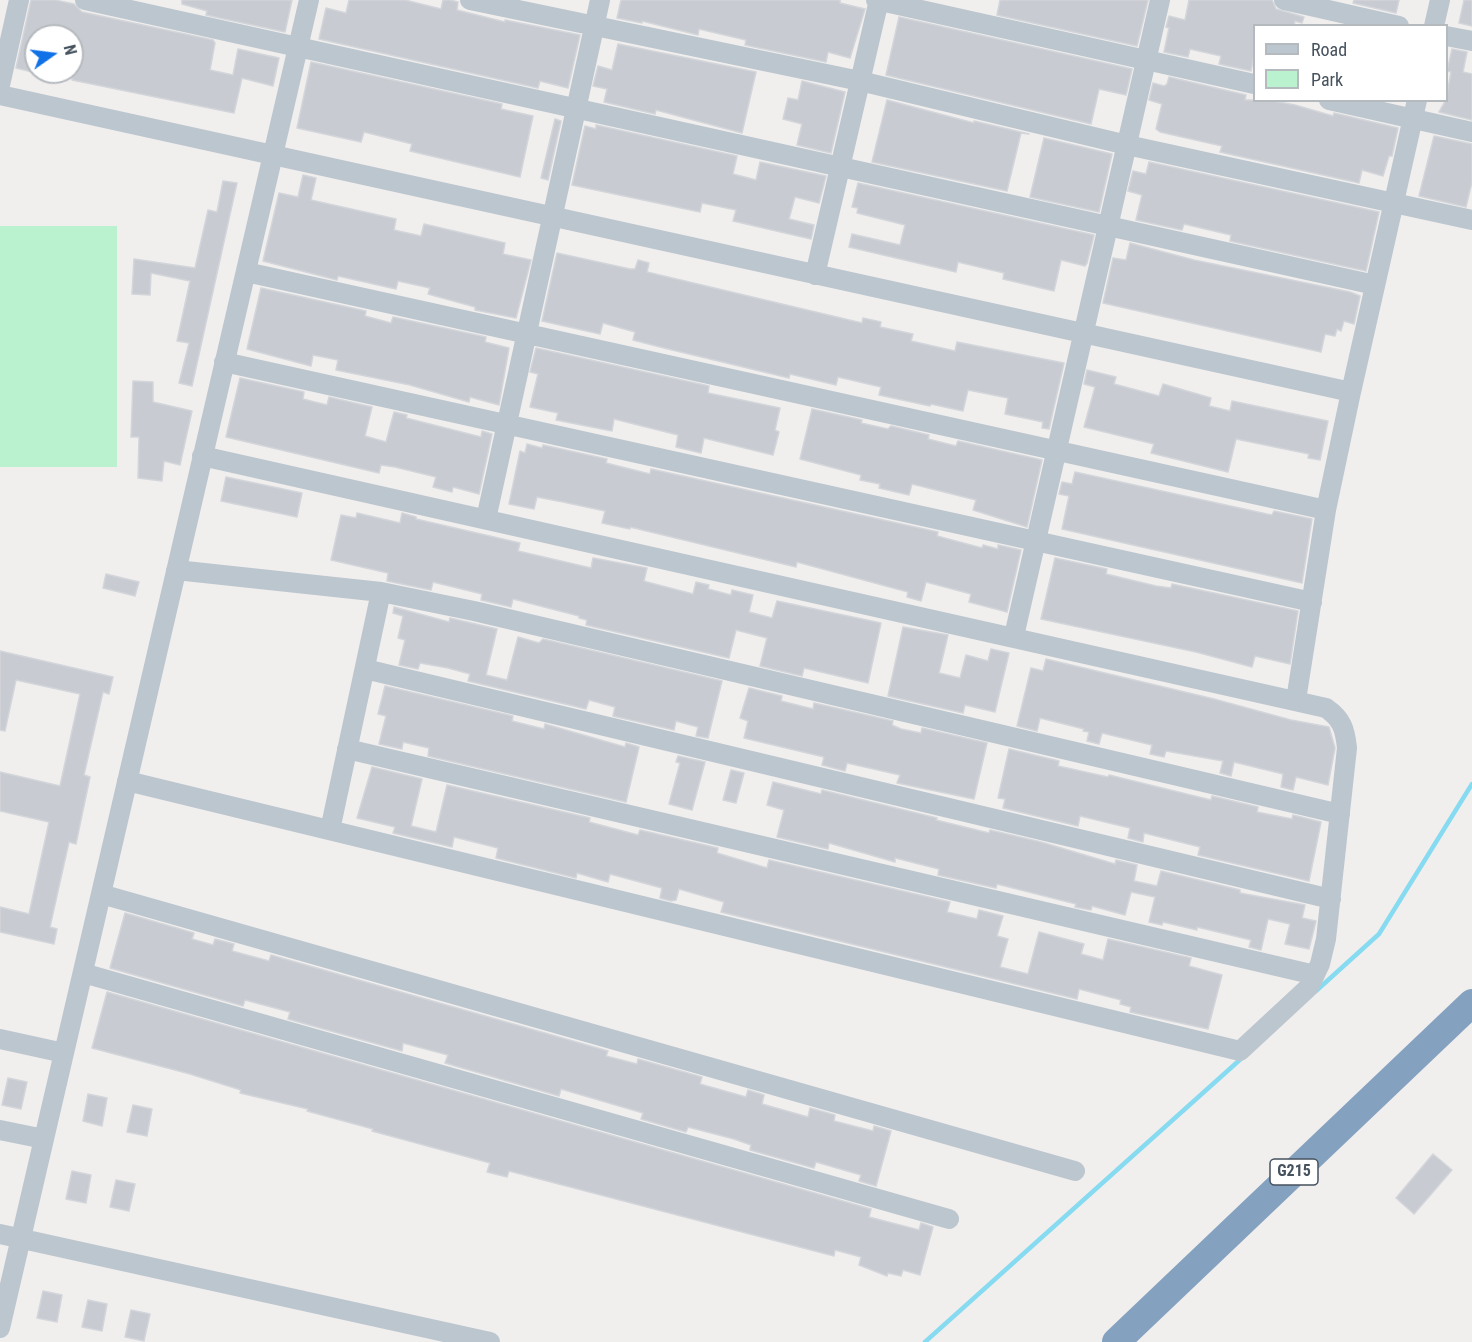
<!DOCTYPE html>
<style>
body{margin:0}
#map{position:relative;width:1472px;height:1342px;overflow:hidden;background:#f1eeee;font-family:"Roboto Condensed",sans-serif}
canvas{display:block}
.legend{position:absolute;left:1253px;top:24px;width:195px;height:78px;box-sizing:border-box;background:#fff;border:2px solid #b5babe;margin:0;padding:8px 10px;list-style:none;font-size:18px;color:#46525d}
.legend li{display:flex;align-items:center;gap:12px;height:30px}
.legend b{width:30px;border:2px solid #b5babe}
.north{position:absolute;left:24px;top:24px;width:60px;height:60px;box-sizing:border-box;background:#fff;border:2px solid #b5babe;border-radius:50%;rotate:76deg;font-size:16px;font-weight:700;line-height:24px;text-align:center;color:#46525d}
.north::after{content:'';display:block;margin:auto;width:21px;height:27px;background:#1172e8;clip-path:polygon(50% 0,100% 100%,50% 72%,0 100%)}
</style>
<div id="map">
<canvas width="1472" height="1342"></canvas>
<ul class="legend">
<li><b style="height:8px;background:#bcc6ce"></b>Road</li>
<li><b style="height:16px;background:#baf1cf"></b>Park</li>
</ul>
<div class="north">N</div>
</div>
<script>
const ctx = document.querySelector('canvas').getContext('2d');
ctx.lineJoin = 'round';
function fillPath(path, color) { ctx.fillStyle = color; ctx.fill(path, 'evenodd'); }
function trace(path, color, width, dash) { ctx.strokeStyle = color; ctx.lineWidth = width; ctx.lineCap = dash ? 'butt' : 'round'; ctx.setLineDash(dash || []); ctx.stroke(path); }
function write(font, color, halo, rows, align = 'center') {
  ctx.font = font + ' "Roboto Condensed",sans-serif'; ctx.lineWidth = 4.5; ctx.setLineDash([]); ctx.textBaseline = 'middle'; ctx.strokeStyle = halo; ctx.fillStyle = color; for (const [text, x, y, turn = 0] of rows) {
    ctx.save(); ctx.translate(x, y); ctx.rotate((+turn || 0) * Math.PI / 180); ctx.textAlign = isNaN(turn) ? turn : align; if (halo) ctx.strokeText(text, 0, 0); ctx.fillText(text, 0, 0); ctx.restore();
  }
}
const green = new Path2D(`
 M0 226H117V467H0Z`);
const stream = new Path2D(`
 M1316 991 1379 934 1472 784
 M925 1342 1243 1057`);
const building = new Path2D(`
 M31 0H55L74 4 82 12 213 40 215 43 210 70 233 75 238 49 279 58 273 86 242 78 234 113 72 80V36H36V73L16 68Z
 M182 0H292L285 32 206 15 207 11 182 4Z
 M349 0H405L441 9 443 0H450L458 2 457 10 505 22V20L580 35 568 88 540 81 538 88 319 39 326 8 346 13Z
 M621 0H840V3L865 9 850 58 828 52 826 62 745 45 746 40 699 29 698 35 642 21V23L617 18Z
 M1000 0H1148L1137 46 997 15Z
 M1189 0H1272L1276 9 1304 17 1302 23 1295 21 1294 26H1254V55L1251 71 1219 64 1221 56 1190 49 1188 57 1164 52 1169 28 1166 27 1169 16 1185 20Z
 M1354 0H1399L1396 13 1353 3Z
 M1464 0H1472V26L1459 23Z
 M899 17 1132 69 1126 95 1099 89 1091 124 886 75Z
 M618 44 756 72 742 133 656 110 655 114 604 102 607 89 593 86 598 66 612 70Z
 M1452 49 1467 52 1463 72 1472 74V120L1439 112 1446 100 1451 72 1447 71Z
 M311 62 502 104 501 109 533 116 520 177 410 151 412 144 364 132 361 142 297 128Z
 M1169 77 1246 95 1245 100H1268L1295 105 1333 116 1334 113 1398 128 1392 156H1389L1383 176 1362 170 1359 183 1220 152 1222 146 1160 132 1156 129 1162 104 1149 100 1153 83 1164 86 1167 84Z
 M802 81 845 92 831 153 797 145 802 124 783 119 788 98 798 100Z
 M887 100 974 123V121L1029 134 1021 133 1007 191 872 162Z
 M555 119 561 121 548 180 541 178Z
 M596 125 737 156 733 174 756 180 760 162 826 176 819 203 795 197 789 219 814 225 811 239 733 221 736 210 702 203 700 212 572 185 585 126 596 129Z
 M1434 136 1472 144V182L1466 207 1419 196Z
 M1044 138 1112 154 1099 212 1030 197Z
 M1149 162 1379 212 1366 271 1230 241 1231 235 1184 224 1182 230 1136 220 1142 195 1128 191 1133 171 1146 174Z
 M303 175 316 178 311 200 396 219 394 230 421 236 424 224 505 243 503 254 531 260 516 318 475 310V307L428 294 430 288 398 281 396 289 338 276 337 280 263 261 279 193 298 197Z
 M223 181 237 183 192 386 179 383 189 343 177 341 190 281 151 273 150 295 132 294 134 259 195 268 208 210 217 212Z
 M858 183 1094 235 1087 263 1085 266 1061 260 1054 291 1003 279 1004 273 958 262 956 272 849 247 852 234 900 245 905 225 857 213 858 208 852 207Z
 M1130 243 1194 260 1350 292 1360 296 1354 324 1344 321 1341 331 1337 329 1335 336 1325 334 1321 352 1103 303 1113 258 1126 260Z
 M557 253 630 269H635L638 260 649 263 647 272 862 323 863 318 881 322 880 327 913 334 911 341 955 351 957 342 1064 363 1049 429 1042 428 1043 422 1005 414 1008 398 968 390 963 411 931 404 930 406 879 395 881 387 838 377 836 385 790 374 789 378 664 348 633 340 635 332 603 323 600 334 542 321Z
 M261 288 366 311 365 316 391 323 393 317 486 337 485 342 509 348 499 405 470 397 469 402 410 385 336 370 338 360 313 355 311 366 247 349Z
 M536 348 709 386 708 393 780 408 775 430 779 432 773 455 704 438 701 453 676 447 678 435 614 419 612 431 556 420 558 413 530 407 538 374 530 372Z
 M1087 370 1116 377 1114 384 1159 396 1163 384 1211 398 1209 406 1230 411 1232 401 1328 421 1320 460 1308 458 1309 454 1236 439 1228 472 1151 453 1154 444 1084 427 1095 387 1084 384Z
 M240 378 304 392 303 399 327 405 329 397 372 407 365 436 386 442 394 412 407 415 406 418 481 437 482 431 492 434 479 494 453 487 452 492 433 487 436 477 395 467 381 465 379 473 226 437Z
 M133 381 153 382V402L192 411 180 465 164 461 162 481 138 478 139 437H131Z
 M812 409 862 420 861 423 888 429 891 426 929 435 928 439 956 446 958 441 1042 460 1027 527 973 510 976 500 912 484 909 495 879 488 880 484 860 480 861 475 800 459Z
 M527 444 542 448 543 445 607 459 606 463 650 474 651 469 938 532 937 536 982 548 983 545 998 549V545L1021 550 1007 612 969 602 971 594 926 582 921 601 907 597 908 592 797 562 796 567 630 527V529L602 523 605 511 563 502 537 497 534 509 509 504 520 451 525 453Z
 M1075 472 1267 514 1272 515 1274 511 1312 519 1302 583 1062 529 1069 496 1059 494 1062 482 1072 484Z
 M226 477 302 493 297 517 221 501Z
 M357 513 400 523 402 513 416 517V519L520 543 518 551 591 568 593 558 647 568 644 581 647 582 693 594 696 582 709 585 708 589 731 595 732 590 753 595 749 612 772 618 777 601 881 623 868 683 804 668 802 676 760 666 767 638 736 630 729 658 586 625 587 620 579 618V616L513 599 511 607 481 600 482 594 433 582 431 590 387 581 388 573 331 560 341 515 356 518Z
 M1055 558 1107 569 1106 574 1156 586 1171 588 1172 584 1298 611 1290 664 1255 656 1252 667 1196 652 1041 619Z
 M106 574 139 582 135 596 103 588Z
 M394 607 449 622 450 618 497 629 486 675 507 680 518 637 539 643 543 639 722 681 708 738 696 736 698 727 676 721 674 730 613 716 615 707 589 700 586 709 468 681 470 674 448 668 420 663 418 669 399 665 405 640 398 638 403 616 393 613Z
 M903 627 948 635 939 673 960 678 966 655 988 661 991 649 1009 653 995 712 965 705 963 713 888 696Z
 M0 651 113 677 109 694 103 692 84 775 90 777 76 844 69 842 50 927 57 929 54 944 0 932V907L29 914 49 822 0 811V772L60 786 80 694 16 680 5 731 0 730Z
 M1046 659 1214 699 1291 720 1329 727 1335 748 1328 785 1296 777 1293 790 1281 787 1283 774 1234 762 1231 776 1220 773 1223 761 1166 751 1164 757 1150 754 1152 745 1102 733 1099 744 1087 741 1089 732 1083 731 1084 729 1040 718 1037 731 1017 726 1031 668 1043 671Z
 M385 686 513 716 512 721 544 729 545 724 625 747 626 743 639 747 626 802 428 756 429 748 403 742 402 749 379 744 386 716 378 714Z
 M749 688 782 696 781 701 813 709 814 703 893 721 892 725 901 729 921 733 922 728 987 743 974 799 897 783 900 775 847 763 845 771 822 765 824 757 744 738 748 721 740 718Z
 M1009 749 1059 761 1058 766 1108 777 1109 775 1211 800 1212 796 1258 807 1257 812 1292 819 1293 815 1321 822 1309 881 1198 855 1200 847 1144 833 1143 842 1128 838 1130 828 1080 816 1078 826 1003 808 1005 799 998 798Z
 M678 756 705 762 692 810 669 804 680 763 676 762Z
 M372 767 422 779 411 826 436 832 447 785 590 818 589 822 638 835 640 830 718 848 717 853 767 868 769 860 950 902 947 912 977 919 979 910 1003 916 997 936 1008 939 1000 967 1028 974 1039 932 1084 944 1081 954 1103 960 1108 939 1191 958 1189 966 1222 975 1208 1029 1130 1012 1131 1007 1120 1004 1121 1000 1079 989 1077 999 733 915 721 912 724 902 679 889 676 900 671 901 660 898 662 888 610 874 608 882 577 873 576 878 496 858 498 848 454 837 452 847 393 833 395 827 357 818Z
 M731 770 744 773 736 803 723 800Z
 M773 782 821 794 822 790 937 818 936 820 989 833 990 830 1041 842 1115 864 1116 860 1137 865 1134 881 1157 886 1161 871 1240 890V893L1305 905 1302 918 1316 921 1309 949 1285 944 1290 924 1268 919 1261 950 1249 947 1251 940 1197 927V930L1163 922 1162 925 1149 922 1155 897 1131 892 1125 915 1092 906 1091 910 1075 907 1076 904 997 884 996 888 938 875 939 869 895 858V862L829 843 828 849 777 837 784 810 767 805Z
 M125 913 194 933 192 939 213 945 215 939 234 944 232 951 269 961 271 955 608 1051 606 1056 637 1064 638 1059 702 1077 700 1084 746 1097 748 1090 764 1095 762 1104 808 1117 810 1108 835 1115 834 1121 873 1131 874 1126 891 1131 876 1186 859 1181 861 1175 816 1162 814 1168 750 1150 751 1145 734 1139 688 1127 686 1132 641 1119 643 1113 561 1089 559 1096 445 1063 448 1055 403 1043 402 1051 288 1019 290 1012 245 1000 243 1006 110 968Z
 M107 992 871 1209 869 1217 919 1230 921 1223 933 1227 920 1275 903 1270 901 1276 888 1273 887 1276 859 1265 861 1257 835 1250 834 1256 509 1171 507 1177 487 1172 490 1163 372 1131 373 1129 307 1111 308 1109 240 1093 241 1090 190 1074 92 1048Z
 M8 1078 27 1082 21 1109 2 1105Z
 M88 1094 107 1098 102 1126 83 1121Z
 M133 1105 152 1109 147 1136 127 1132Z
 M1433 1154 1452 1170 1414 1214 1396 1198Z
 M72 1171 91 1175 86 1203 66 1199Z
 M116 1180 135 1184 129 1211 110 1207Z
 M43 1291 62 1295 57 1322 37 1318Z
 M88 1300 107 1304 102 1331 82 1327Z
 M131 1310 150 1314 144 1341 125 1337Z`);
const minor = new Path2D(`
 M85 0 1375 285
 M470 0 860 81 1127 145 1472 220
 M876 0 1254 84
 M1284 0 1399 26
 M1434 26 1440 0
 M1446 36 1472 41
 M0 85 19 0
 M0 95 1351 392 1417 100
 M1329 100 1472 132
 M246 272 1326 510
 M815 275 879 0
 M224 362 1312 602
 M486 519 600 0
 M176 570 381 592 474 611 1340 814
 M1014 636 1160 0
 M365 669 1331 899
 M1296 700 1326 510 1351 392
 M347 749 1315 975
 M127 781 1240 1051 1309 987 1320 964 1326 939 1347 748C1345 729 1342 719 1326 708L202 456
 M330 830 381 592
 M101 894 1075 1171
 M83 973 949 1219
 M0 1039 64 1053
 M0 1130 44 1139
 M0 1234 490 1342
 M0 1328 309 0`);
const highway = new Path2D(`
 M1116 1342 1472 1003`);
const shields = [
 [1294,1172,48]
];
const shieldNames = [
 ["G215",1294,1172]
];
fillPath(green, '#baf1cf');
trace(stream, '#86dbf0', 4.5);
fillPath(building, '#c8cbd1');
trace(building, '#d2d5da', 1.5);
trace(minor, '#bcc6ce', 20);
trace(highway, '#84a2c0', 28);
for (const [x, y, w] of shields) { const box = new Path2D(); box.roundRect(x - w / 2, y - 13, w, 26, 4.5); ctx.fillStyle = '#fff'; ctx.fill(box); trace(box, '#46525d', 1.5); }
write('bold 16px', '#46525d', null, shieldNames);
</script>
